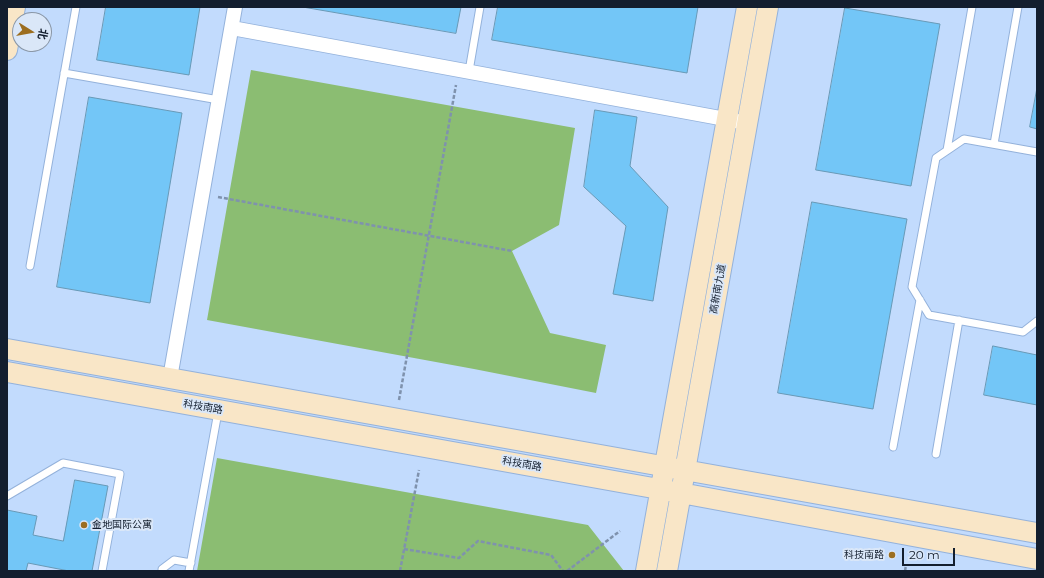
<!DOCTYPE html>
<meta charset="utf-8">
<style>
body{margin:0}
#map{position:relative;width:1044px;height:578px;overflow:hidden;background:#c2dbfd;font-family:Montserrat,"Noto Sans SC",sans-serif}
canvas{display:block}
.frame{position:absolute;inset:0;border:8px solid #131e2e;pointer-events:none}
.north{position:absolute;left:12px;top:12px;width:40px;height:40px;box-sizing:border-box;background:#dae7f8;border:1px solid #8a97a7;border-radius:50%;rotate:101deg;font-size:11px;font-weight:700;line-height:16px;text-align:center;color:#131e2e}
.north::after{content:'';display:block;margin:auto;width:14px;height:18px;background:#9c6e1f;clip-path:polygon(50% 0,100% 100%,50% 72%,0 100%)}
.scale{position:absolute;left:902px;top:548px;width:53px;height:18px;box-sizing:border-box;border:2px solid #131e2e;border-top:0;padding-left:5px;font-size:12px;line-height:14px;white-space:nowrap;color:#131e2e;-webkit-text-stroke:3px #dae7f8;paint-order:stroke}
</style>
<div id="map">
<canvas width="1044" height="578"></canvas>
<div class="frame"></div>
<div class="north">北</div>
<div class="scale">20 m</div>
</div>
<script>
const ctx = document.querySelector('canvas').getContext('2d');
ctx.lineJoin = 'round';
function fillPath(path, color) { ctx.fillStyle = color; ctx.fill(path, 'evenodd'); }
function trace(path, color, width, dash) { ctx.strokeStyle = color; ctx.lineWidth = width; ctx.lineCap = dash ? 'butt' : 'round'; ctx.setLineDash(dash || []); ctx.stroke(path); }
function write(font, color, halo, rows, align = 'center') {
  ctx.font = font + ' Montserrat,"Noto Sans SC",sans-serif'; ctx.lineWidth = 4; ctx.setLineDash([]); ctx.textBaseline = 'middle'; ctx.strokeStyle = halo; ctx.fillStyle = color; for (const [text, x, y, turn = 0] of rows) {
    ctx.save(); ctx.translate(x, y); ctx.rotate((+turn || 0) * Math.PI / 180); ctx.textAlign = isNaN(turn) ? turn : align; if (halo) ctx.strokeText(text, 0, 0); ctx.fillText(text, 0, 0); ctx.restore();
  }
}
const green = new Path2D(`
 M251 70 575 128 559 225 512 251 550 333 606 345 596 393 474 369 207 320Z
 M217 458 588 525 624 571H197Z`);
const building = new Path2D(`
 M106 7H200L189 75 97 60Z
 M303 7H461L456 33Z
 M498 7H698L687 73 492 40Z
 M845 8 940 24 911 186 816 170Z
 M1037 88V129L1030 127Z
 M89 97 182 113 150 303 57 287Z
 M595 110 637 117 630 166 668 207 653 301 613 294 626 226 584 187Z
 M812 202 907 219 873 409 778 393Z
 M993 346 1037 355V405L984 395Z
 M75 480 108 486 92 571H69L28 563 26 571H7V510L37 516 33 535 63 541Z`);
const path = new Path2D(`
 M218 197 512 251
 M399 400 456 85
 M404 549 459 558 478 541 551 555 563 571
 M400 571 419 470
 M567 571 620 531
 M905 571 906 565`);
const lane = new Path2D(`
 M469 71 480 7
 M64 73 219 100
 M994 144 1018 7
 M947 150 972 7
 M1037 152 964 139 936 158 912 287 929 315 1023 332 1037 321
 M30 266 76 7
 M893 447 920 300
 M936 454 959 320
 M7 496 63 463 120 474 102 571
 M162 571V569L174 560 191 563
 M189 571 218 412`);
const street = new Path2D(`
 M232 28 747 123
 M170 378 235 7`);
const secondary = new Path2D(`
 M7 50 15 7
 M7 349 1037 533
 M7 372 681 493 1037 559
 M646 571 747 7
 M667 571 768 7`);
const markers = [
 [84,525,4,"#9c6e1f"],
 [892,555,4,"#9c6e1f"]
];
const streetNames = [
 ["高新南九道",718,289,-80],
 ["科技南路",203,407,10],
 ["科技南路",522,464,10]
];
const poiNames = [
 ["金地国际公寓",92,525],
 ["科技南路",884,555,"right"]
];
fillPath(green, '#8bbd72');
fillPath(building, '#73c6f7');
trace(building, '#6899b6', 1);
trace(lane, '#94b2db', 9);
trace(street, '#94b2db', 16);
trace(secondary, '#94b2db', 22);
trace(path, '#7f92ad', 2.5, [4, 2]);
trace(lane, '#fff', 7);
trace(street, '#fff', 14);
trace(secondary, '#f9e6c7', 20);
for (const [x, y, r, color] of markers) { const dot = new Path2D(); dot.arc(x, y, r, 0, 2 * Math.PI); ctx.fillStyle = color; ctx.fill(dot); trace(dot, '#dae7f8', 1.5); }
write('10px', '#131e2e', '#dae7f8', streetNames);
write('10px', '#131e2e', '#dae7f8', poiNames, 'left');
</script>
